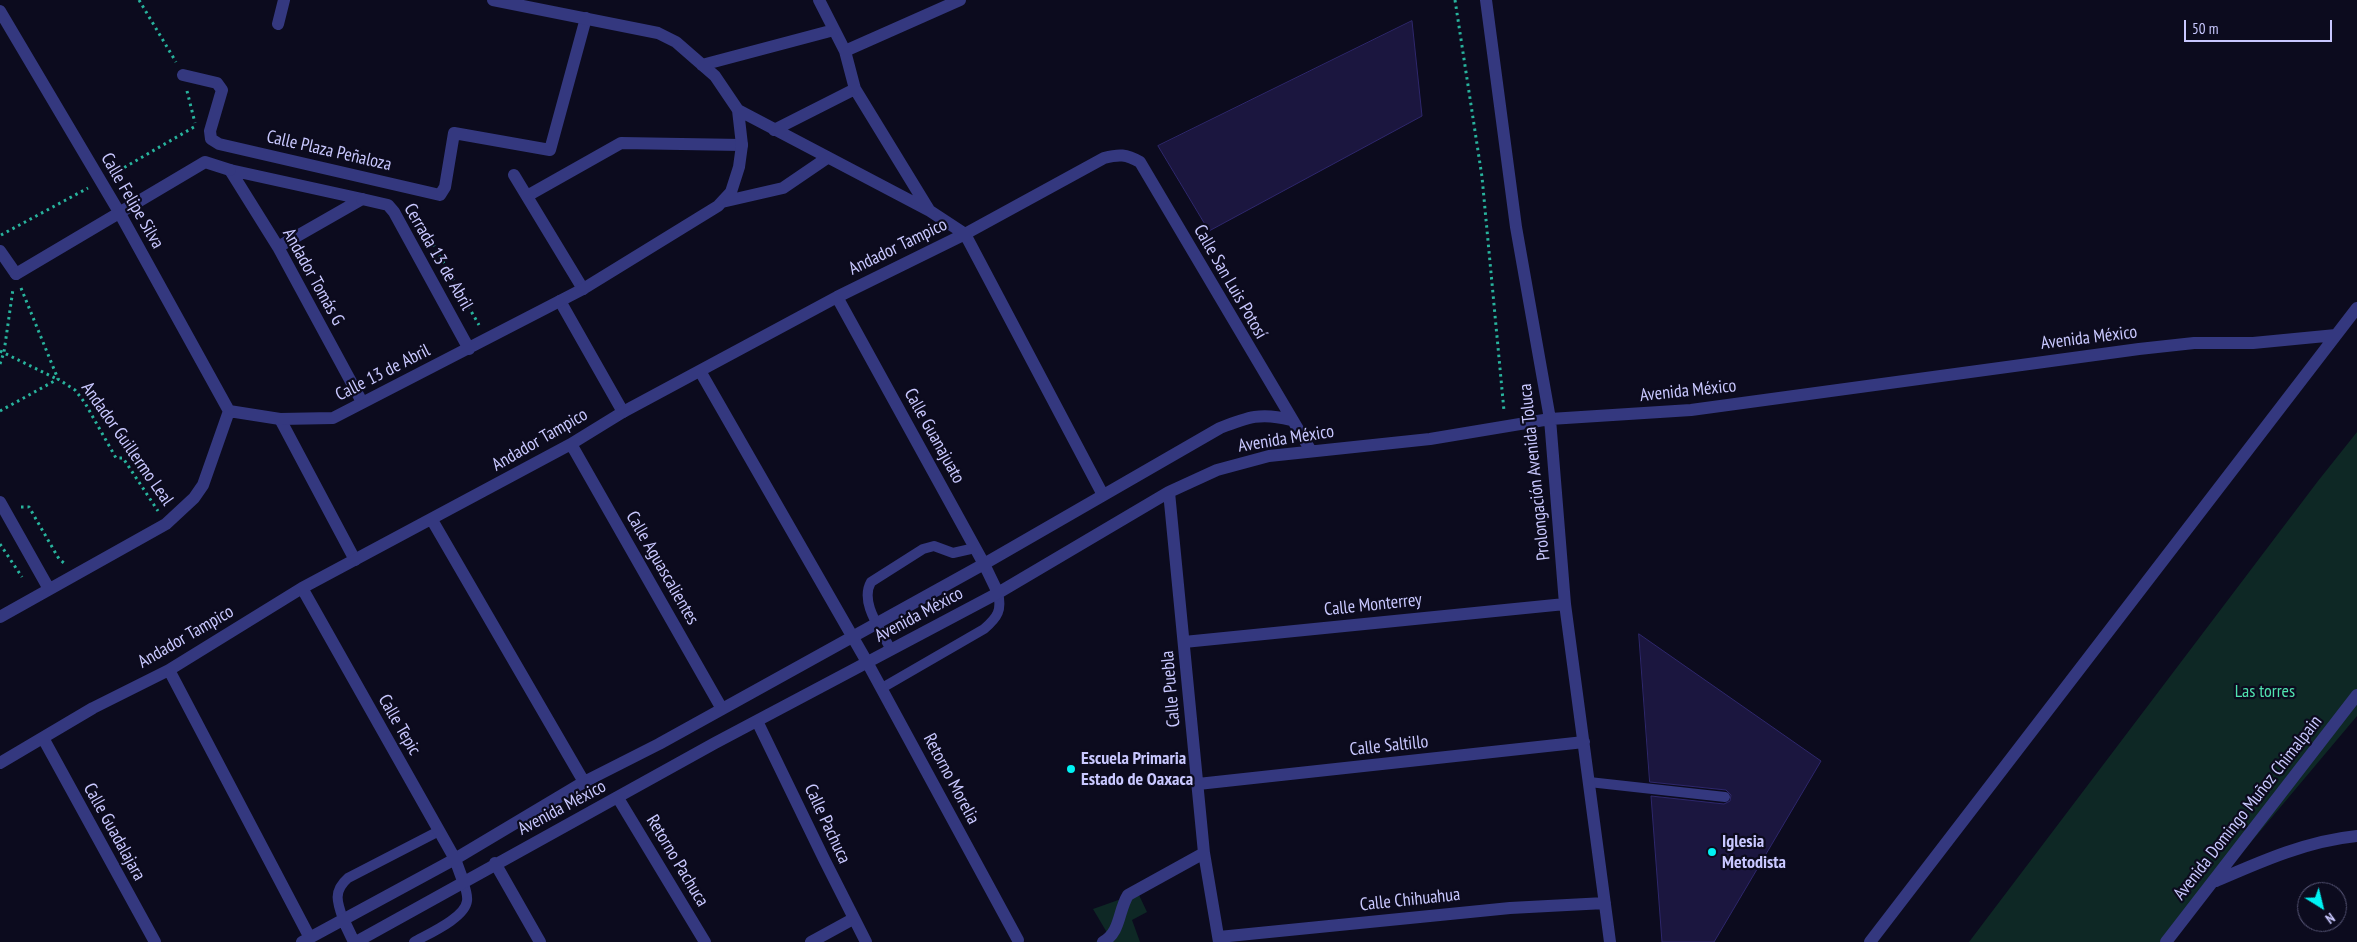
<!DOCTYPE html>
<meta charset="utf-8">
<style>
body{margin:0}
#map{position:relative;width:2357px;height:942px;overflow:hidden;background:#0c0b1e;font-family:"PT Sans Narrow",sans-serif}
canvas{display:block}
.north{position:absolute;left:2297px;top:882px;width:50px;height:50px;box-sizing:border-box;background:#0c0b1e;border:1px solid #585778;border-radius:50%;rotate:144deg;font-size:14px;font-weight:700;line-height:20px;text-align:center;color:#c9c8ff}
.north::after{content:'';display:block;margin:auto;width:18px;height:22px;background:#00f2f3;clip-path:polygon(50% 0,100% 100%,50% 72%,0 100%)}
.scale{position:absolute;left:2184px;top:20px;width:148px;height:22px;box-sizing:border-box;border:2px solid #c9c8ff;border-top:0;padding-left:6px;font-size:15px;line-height:18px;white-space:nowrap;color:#c9c8ff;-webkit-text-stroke:4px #0c0b1e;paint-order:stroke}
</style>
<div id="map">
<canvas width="2357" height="942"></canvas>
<div class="north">N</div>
<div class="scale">50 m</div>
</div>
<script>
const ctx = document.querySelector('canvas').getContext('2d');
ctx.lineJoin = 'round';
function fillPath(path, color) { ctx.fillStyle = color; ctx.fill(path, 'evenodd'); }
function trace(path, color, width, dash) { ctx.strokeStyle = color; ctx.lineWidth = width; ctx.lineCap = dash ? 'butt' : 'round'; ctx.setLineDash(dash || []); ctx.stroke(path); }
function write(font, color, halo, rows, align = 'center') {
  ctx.font = font + ' "PT Sans Narrow",sans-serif'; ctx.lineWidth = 4.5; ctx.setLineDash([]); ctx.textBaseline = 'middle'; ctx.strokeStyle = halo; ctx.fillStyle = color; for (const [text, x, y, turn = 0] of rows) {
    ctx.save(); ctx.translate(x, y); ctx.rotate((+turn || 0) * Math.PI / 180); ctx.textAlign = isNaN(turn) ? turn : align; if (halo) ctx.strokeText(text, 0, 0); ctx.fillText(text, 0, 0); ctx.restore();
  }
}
const green = new Path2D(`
 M2357 432V716L2167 942H1969L2318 481Z
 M1138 893 1147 912 1132 920 1140 942H1095L1109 936 1093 909Z`);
const building = new Path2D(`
 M1412 21 1422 116 1209 231 1158 146Z
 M1639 634 1821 761 1714 942H1662L1651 796 1724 804 1730 801 1731 795 1726 790 1650 782Z`);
const path = new Path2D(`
 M139 0 176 62
 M1455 0 1482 177 1504 411
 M187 91 195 123
 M113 174 194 127
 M416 204 414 211 479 325
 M1 235 88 188
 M21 288 58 379 75 390 85 403 116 458H123L158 511
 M0 351 57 379
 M0 364 4 352 13 289
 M0 411 58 379
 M21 507H29L59 559 64 563
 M0 544 22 577`);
const service = new Path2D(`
 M891 650C882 631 859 603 871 582L923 549 934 546 953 553 975 548
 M882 688 984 629C998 617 1002 610 998 593
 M1589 782 1725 797
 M343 919C337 902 333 891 348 878L439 831
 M414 942C428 934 465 918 467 901 468 895 465 887 463 881`);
const pedestrian = new Path2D(`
 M183 75 217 83 222 90 210 131 211 139 219 144 440 195 445 187 454 133 550 150 586 18
 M230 170 278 247 362 402
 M230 170 362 199
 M514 175 583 289
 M527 196 621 143 742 145
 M278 247 362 199
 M0 251 16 274
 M560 301 623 412
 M280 419 355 560`);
const minor = new Path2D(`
 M819 0 845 51
 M1486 0 1516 227 1550 419 1565 604 1610 942
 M0 11 119 212 229 411
 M278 24 284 0
 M702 65 834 30
 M738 110 930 211 965 234 1103 495
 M774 130 855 89
 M362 199 388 205 394 212 469 349
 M722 202 783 188 827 158
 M929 210 855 89 845 51 960 0
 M16 274 205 162 230 170
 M837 297 984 564 998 593
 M700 371 867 662 1018 940
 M571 444 722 709
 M1169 492 1204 853 1219 942
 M0 502 49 589
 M432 520 584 782
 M302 588 455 859 463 881
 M0 617 166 524 194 498 203 485 229 411 280 419 333 418 583 289 718 206 731 192 739 167 742 145 738 110 715 76 676 42 658 33 493 0
 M1184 642 1565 604
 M169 670 310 938
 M757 721 824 859 866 942
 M43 738 155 942
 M0 763 93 708 169 670 302 588 571 444 623 412 837 297 965 234 1104 158C1119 154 1126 154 1140 162L1311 451
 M1198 784 1584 742
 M618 798 705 942
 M495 863 540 942
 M2216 881C2262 861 2307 841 2357 836
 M343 919 354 942
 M1219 937 1510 908 1605 903
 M302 942 455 859 584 782 659 744 984 564 1220 428C1248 417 1261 412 1291 420
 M356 942 715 743 998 593 1169 492 1217 470 1269 456 1430 439 1550 419 1691 410 2139 349 2194 343H2253L2336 335
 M811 942 853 919
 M1103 942C1121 932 1118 911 1128 895L1204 853
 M1870 942 2357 308
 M2166 942 2357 695`);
const markers = [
 [1071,769,5,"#00f2f3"],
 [1712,852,5,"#00f2f3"]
];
const streetNames = [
 ["Calle Plaza Peñaloza",329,151,13],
 ["Calle Felipe Silva",132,201,60],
 ["Andador Tampico",898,247,-26],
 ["Cerrada 13 de Abril",438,257,60],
 ["Andador Tomás G",313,277,61],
 ["Calle San Luis Potosí",1230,282,60],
 ["Avenida México",2089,338,-7],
 ["Calle 13 de Abril",383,373,-27],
 ["Avenida México",1688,391,-6],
 ["Calle Guanajuato",934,436,61],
 ["Avenida México",1286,439,-9],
 ["Andador Tampico",540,440,-30],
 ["Andador Guillermo Leal",127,444,55],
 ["Prolongación Avenida Toluca",1535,472,-96],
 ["Calle Aguascalientes",662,568,60],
 ["Calle Monterrey",1373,605,-6],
 ["Avenida México",919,615,-28],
 ["Andador Tampico",186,637,-30],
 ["Calle Puebla",1171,689,-95],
 ["Calle Tepic",399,725,60],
 ["Calle Saltillo",1389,746,-6],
 ["Retorno Morelia",951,779,62],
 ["Avenida México",562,808,-28],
 ["Avenida Domingo Muñoz Chimalpain",2248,808,-52],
 ["Calle Pachuca",827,824,65],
 ["Calle Guadalajara",114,832,61],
 ["Retorno Pachuca",677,861,59],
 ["Calle Chihuahua",1410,900,-6]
];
const parkNames = [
 ["Las torres",2265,692]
];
const poiNames = [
 ["Escuela Primaria",1081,759],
 ["Estado de Oaxaca",1081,780],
 ["Iglesia",1722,842],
 ["Metodista",1722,863]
];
fillPath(green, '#0e2825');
fillPath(building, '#1b163f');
trace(building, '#2e276c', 1);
trace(path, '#28b39d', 3, [2.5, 4]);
trace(service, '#34387f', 10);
trace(pedestrian, '#34387f', 12);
trace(minor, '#34387f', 12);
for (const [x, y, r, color] of markers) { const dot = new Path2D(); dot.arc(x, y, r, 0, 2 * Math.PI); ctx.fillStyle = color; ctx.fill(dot); trace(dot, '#0c0b1e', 2); }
write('18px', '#c9c8ff', '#0c0b1e', streetNames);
write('18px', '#50e3b0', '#0c0b1e', parkNames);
write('bold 18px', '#c9c8ff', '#0c0b1e', poiNames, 'left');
</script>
